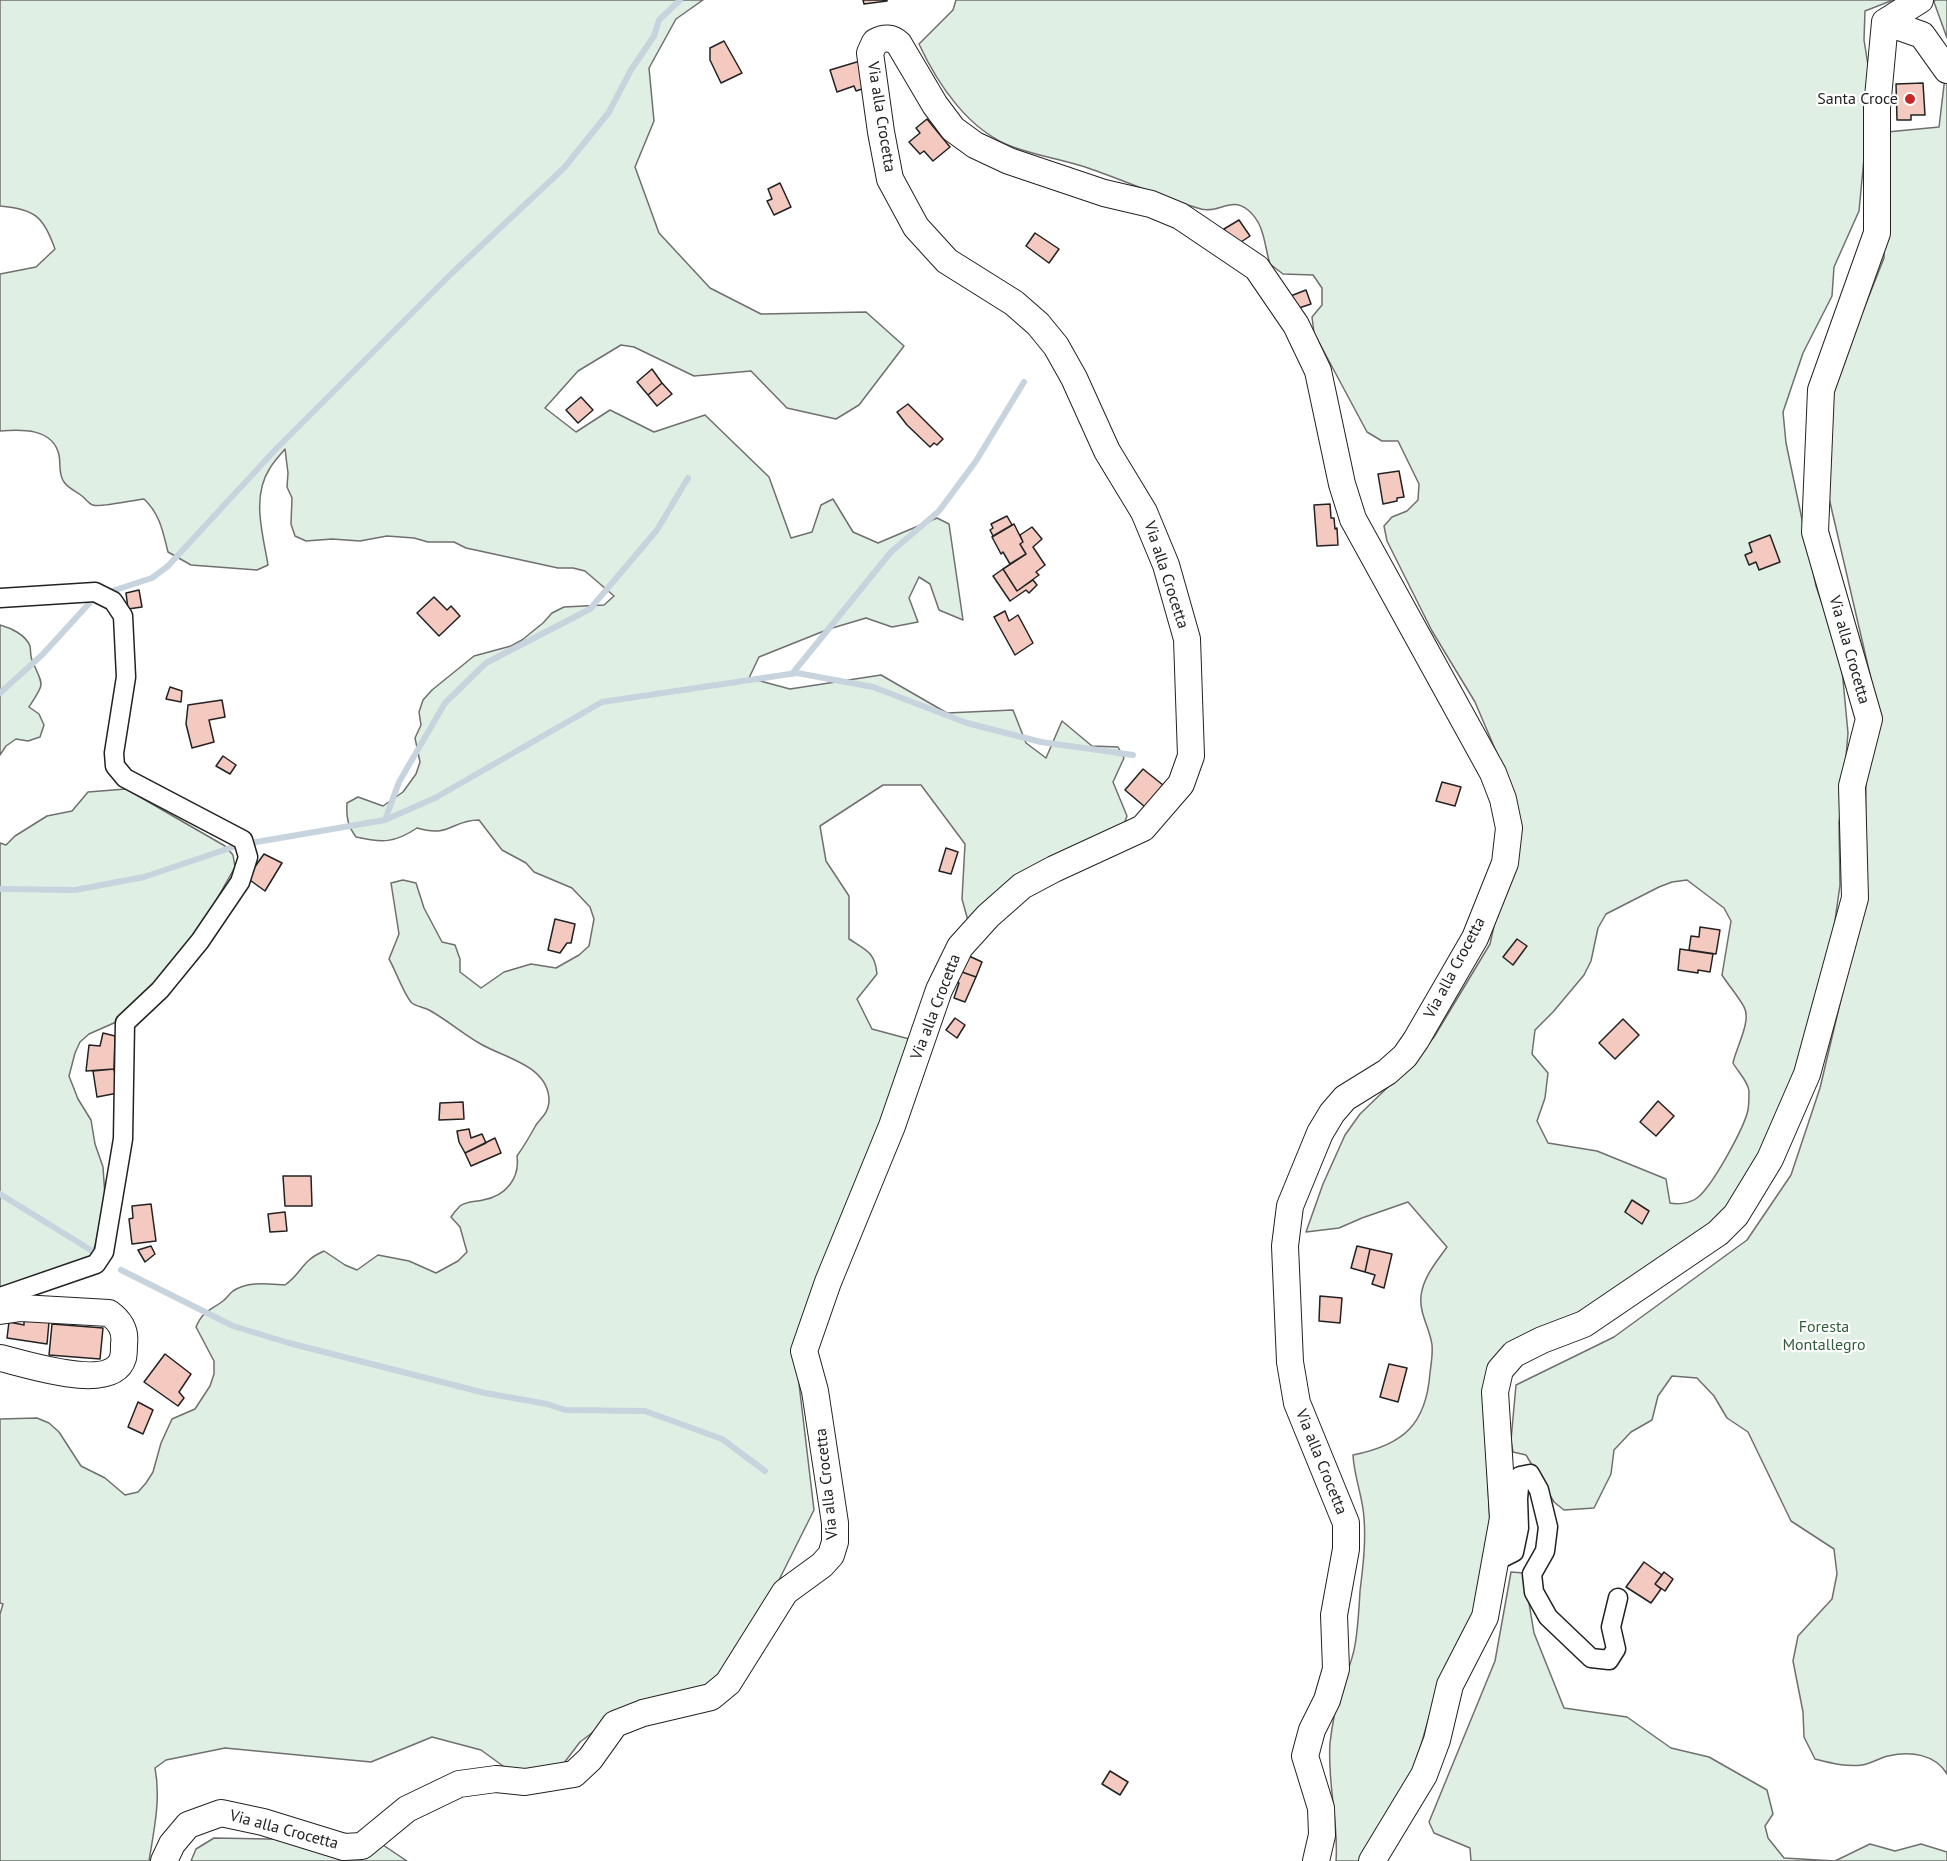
<!DOCTYPE html>
<style>
body{margin:0}
canvas{display:block;background:#fff}
</style>
<canvas width="1947" height="1861"></canvas>
<script>
const ctx = document.querySelector('canvas').getContext('2d');
ctx.lineJoin = 'round';
function fillPath(path, color) { ctx.fillStyle = color; ctx.fill(path, 'evenodd'); }
function trace(path, color, width, dash) { ctx.strokeStyle = color; ctx.lineWidth = width; ctx.lineCap = dash ? 'butt' : 'round'; ctx.setLineDash(dash || []); ctx.stroke(path); }
function write(font, color, halo, rows, align = 'center') {
  ctx.font = font + ' "PT Sans",sans-serif'; ctx.lineWidth = 4.5; ctx.setLineDash([]); ctx.textBaseline = 'middle'; ctx.strokeStyle = halo; ctx.fillStyle = color; for (const [text, x, y, turn = 0] of rows) {
    ctx.save(); ctx.translate(x, y); ctx.rotate((+turn || 0) * Math.PI / 180); ctx.textAlign = isNaN(turn) ? turn : align; if (halo) ctx.strokeText(text, 0, 0); ctx.fillText(text, 0, 0); ctx.restore();
  }
}
const green = new Path2D(`
 M0 0H703L676 19 649 68 654 121 635 167 659 233 710 288 761 314 866 312 904 346 859 405 836 419 787 408 751 371 694 376 634 347 621 345 578 371 545 408 576 432 610 410 654 432 705 415 769 477 791 538 812 532 821 505 833 499 853 532 878 543 937 518 949 524 963 620 939 610 930 584 919 577 909 598 918 622 892 627 866 618 829 629 759 657 749 678 790 689 881 675 947 713 1013 710 1026 743 1046 758 1062 721 1092 746 1118 747 1124 758 1113 782 1127 816 1123 827 970 928 962 899 965 844 921 785H883L820 826 826 861 849 896V939C866 950 875 952 877 974L857 999 872 1029 913 1040 797 1367 814 1510 749 1640 720 1680 700 1694 613 1717 580 1742 551 1780 525 1782 481 1750 432 1737 371 1762 225 1748 166 1760 155 1768C161 1799 154 1830 149 1861H0V1614L3 1604 0 1603V1419L37 1418 49 1423 59 1432 81 1466 105 1478 125 1495 138 1492 146 1483 153 1472 161 1443 172 1419 195 1409 210 1386 214 1374V1361L196 1327C203 1310 210 1311 223 1301 227 1298 229 1294 233 1291 249 1281 267 1284 285 1285 303 1272 301 1261 324 1251L345 1265 357 1270 378 1255 409 1261 436 1273 458 1261 467 1252 460 1227 451 1217C453 1214 457 1209 460 1206 467 1201 475 1202 483 1200 506 1196 520 1178 517 1156 524 1146 530 1136 536 1125 542 1117 548 1113 549 1102 550 1065 503 1058 479 1043 462 1033 447 1020 429 1010 424 1007 417 1007 412 1003 405 997 395 969 389 959L399 934 391 883 403 880 416 883 424 908 442 942 455 945 460 959V972L481 988 504 972 531 964 556 968 579 955 589 946 594 919 590 907 572 888 534 872 526 863 502 850 479 820C451 820 451 838 417 828 395 843 382 843 356 837 348 826 346 818 347 803L358 797 383 806 403 792 416 774 420 762 415 738 421 725 419 712 423 700 432 690 474 656 511 646 522 640 543 623 552 613 564 607 604 605 614 596 585 571 573 568H558L480 551 466 548 454 542H428L414 538 387 536 360 541 332 539 306 541 295 536 291 524 292 498 287 487 288 473 285 449C280 455 274 461 270 468 251 497 263 534 268 565L257 570 191 565 168 552C163 532 160 514 144 499 134 500 99 508 93 505 89 504 86 499 82 496 76 491 69 489 64 482 58 474 61 464 59 455 53 428 21 429 0 431V274L36 267 55 249C43 217 36 209 0 206Z
 M956 0H1893L1865 11 1864 40 1871 84 1859 211 1834 267 1832 296 1803 353 1783 412 1786 443 1816 586 1841 659 1848 733 1843 793 1839 822 1840 885 1827 977 1770 1142 1715 1229 1564 1321 1484 1400 1490 1526 1481 1582 1471 1620 1436 1693 1421 1745 1408 1781 1363 1861H1336C1339 1822 1327 1783 1330 1743 1332 1726 1335 1709 1340 1693 1345 1677 1352 1663 1355 1645 1358 1628 1359 1609 1360 1591 1363 1567 1366 1542 1364 1518 1363 1497 1354 1477 1353 1455 1403 1445 1426 1425 1430 1373 1431 1364 1433 1354 1432 1345 1430 1329 1419 1313 1421 1296 1423 1277 1437 1261 1447 1247L1408 1202 1362 1218 1339 1228 1306 1232 1323 1184 1345 1135 1360 1114 1418 1058 1434 1037 1490 944 1498 908 1510 784 1475 702 1432 631 1387 541 1384 526 1392 517 1407 511 1418 500 1419 484 1398 441H1382L1367 432 1314 333 1312 317 1322 305V288L1313 275 1283 274 1270 264C1264 245 1265 224 1248 210 1231 196 1218 214 1201 209 1163 198 1126 181 1088 168 1064 160 1038 156 1013 147 969 131 938 85 919 44L953 10ZM1687 880 1724 908 1731 921 1722 975C1729 986 1738 996 1744 1007 1752 1020 1736 1048 1733 1063 1738 1072 1748 1081 1749 1091 1749 1096 1749 1104 1748 1110 1744 1128 1712 1187 1697 1198 1690 1203 1678 1205 1670 1203L1666 1179 1597 1151 1548 1143 1537 1121 1545 1098 1548 1073 1532 1054 1535 1030 1553 1012 1584 975 1591 961 1598 928 1606 914 1659 887 1672 882Z
 M1935 0H1947V38L1934 2Z
 M1945 77 1947 79V1774C1935 1754 1911 1751 1888 1756 1879 1758 1871 1764 1862 1765 1846 1767 1831 1763 1815 1759L1804 1737 1803 1712 1793 1661 1798 1636 1832 1599 1837 1574 1834 1549 1791 1521 1748 1432 1727 1418 1714 1396 1697 1378 1672 1376 1658 1396 1652 1420 1631 1432 1614 1450 1611 1474 1594 1508 1564 1510 1554 1502 1526 1455 1513 1452 1511 1440 1516 1385 1614 1337 1747 1240 1791 1175 1820 1088 1864 902 1866 781 1881 722 1829 498 1823 412 1884 258 1887 132 1939 127Z
 M0 625C11 628 26 635 30 646 31 651 30 656 32 660 43 687 46 681 29 707L39 714 44 725 40 737 28 741 16 739 6 746 0 755Z
 M126 789 225 846 233 855 235 867 205 920 174 962 123 1019 89 1034 80 1042 75 1053 69 1076 78 1099 91 1120 95 1144 103 1167 105 1196 95 1246 89 1258 0 1291V843L6 845 15 836 47 816 72 811 88 792Z
 M1511 1572 1524 1573 1534 1633 1564 1708 1627 1717 1671 1748 1709 1757 1767 1790 1773 1814 1765 1826 1768 1838 1784 1858 1835 1861 1870 1844 1895 1851 1921 1844 1947 1852V1861H1471L1470 1848 1434 1833 1429 1822 1495 1661Z
 M214 1838 377 1841 407 1861H191L196 1849Z`);
const stream = new Path2D(`
 M106 593 152 578 168 566 276 449 451 274 564 168 609 112 631 70 654 36 659 20 680 0
 M792 674 891 552 939 511 976 461 1024 382
 M0 693 43 654 94 598
 M385 820 399 782 445 703 486 663 590 609 657 530 688 478
 M0 889 75 890 144 877 239 845 385 820 435 798 602 702 797 673 873 687 967 723 1041 742 1133 755
 M0 1194 94 1252
 M121 1270 233 1326 289 1343 485 1393 547 1404 565 1410 645 1411 722 1439 765 1471`);
const building = new Path2D(`
 M863 0H887V1L864 4Z
 M724 41 742 73 721 83 710 60V48Z
 M860 61 868 87 856 91 854 86 837 92 830 70Z
 M1923 83 1925 115H1911V120H1897L1896 84Z
 M927 119 950 147 933 161 924 151 920 154 909 142 920 133 916 128Z
 M780 183 791 207 774 215 767 201 772 199 768 189Z
 M1239 220 1250 236 1235 246 1224 229Z
 M1035 233 1059 249 1049 263 1026 246Z
 M1306 290 1311 304 1293 310 1288 297Z
 M652 369 662 383 648 395 637 382Z
 M662 383 672 394 657 406 648 395Z
 M581 397 593 410 578 423 566 410Z
 M908 404 943 439 937 445 934 443 930 447 907 425 897 412Z
 M1399 471 1404 497 1397 498V501L1383 504 1378 474Z
 M1330 504 1331 518H1334L1335 529 1337 528 1338 545 1317 546 1314 505Z
 M1007 516 1012 525 993 536 990 530 993 528 991 524Z
 M1014 524 1023 542 1020 544 1026 554 1010 564 1003 552 1001 554 992 537Z
 M1032 527 1042 539 1033 547 1045 565 1036 572 1039 575 1017 591 1003 569 1026 554 1020 544 1023 542 1020 535Z
 M1770 535 1780 562 1759 570 1756 562 1749 565 1745 555 1752 552 1749 543Z
 M1003 569 1017 591 1033 580 1037 585 1029 593 1026 590 1010 601 993 576Z
 M139 590 142 607 128 609 126 593Z
 M434 597 447 610 451 606 460 616 439 636 417 613Z
 M1005 611 1009 621 1018 615 1033 643 1015 655 994 617Z
 M170 687 182 691 181 702 166 699Z
 M222 700 225 717 209 720 214 742 192 748 186 724 188 705Z
 M223 756 236 765 230 774 216 766Z
 M1143 769 1163 785 1145 807 1125 790Z
 M1442 782 1461 787 1455 806 1436 801Z
 M946 848 958 852 951 874 939 871Z
 M264 854 282 863 265 891 247 878Z
 M555 919 575 924 571 943H567L560 953 548 950Z
 M1700 927 1720 930 1716 954 1689 950 1691 936 1699 937Z
 M1517 939 1527 946 1513 965 1503 957Z
 M1680 949 1713 954 1710 972 1698 970V973L1678 970Z
 M969 956 982 962 976 977 962 972Z
 M962 972 976 977 965 1002 954 998 959 983 954 981Z
 M955 1018 965 1025 957 1038 946 1030Z
 M1623 1019 1639 1035 1615 1059 1599 1043Z
 M103 1033 115 1036 114 1069 86 1071 89 1045 100 1046Z
 M114 1069 118 1093 97 1097 93 1071Z
 M1658 1101 1674 1116 1656 1136 1640 1122Z
 M463 1102 464 1119 439 1120 440 1103Z
 M469 1129 471 1138 482 1134 486 1143 465 1153 459 1142 457 1131Z
 M495 1138 501 1153 471 1166 465 1153Z
 M283 1176H311L312 1206H285Z
 M1632 1200 1649 1211 1642 1224 1625 1212Z
 M151 1204 156 1241 132 1244 129 1219 133 1218 132 1206Z
 M285 1212 287 1231 270 1232 268 1214Z
 M151 1246 155 1254 145 1262 138 1250Z
 M1357 1246 1370 1249 1365 1272 1351 1268Z
 M1370 1249 1392 1254 1384 1288 1372 1284 1375 1275 1365 1272Z
 M1320 1296 1342 1298 1340 1323 1319 1321Z
 M24 1320 49 1322 47 1344 7 1338 9 1322 24 1325Z
 M52 1324 103 1328 100 1359 49 1355Z
 M165 1354 191 1374 179 1392 184 1398 178 1406 144 1382Z
 M1389 1364 1407 1368 1398 1402 1380 1397Z
 M138 1402 153 1410 143 1434 128 1427Z
 M1644 1562 1662 1575 1655 1584 1661 1589 1651 1603 1626 1587Z
 M1664 1572 1673 1579 1665 1591 1655 1584Z
 M1110 1771 1128 1782 1120 1795 1102 1784Z`);
const street = new Path2D(`
 M0 598 95 592 113 601 123 616 126 677 114 753 115 766 125 778 243 840 248 857 240 882 200 941 160 990 125 1023 123 1139 104 1252 96 1264 0 1297
 M1496 1561 1514 1552 1519 1528 1518 1499 1520 1476 1530 1474 1539 1490 1548 1527 1545 1551 1532 1574 1534 1592 1548 1617 1591 1658 1609 1660 1616 1649 1611 1627 1618 1598`);
const secondary = new Path2D(`
 M1885 22 1922 35 1947 70
 M1885 22 1920 0
 M0 1311 21 1308 109 1313C120 1321 126 1330 124 1344 124 1349 124 1354 123 1358 112 1394 24 1363 0 1358
 M164 1861 172 1844 188 1825 221 1813 263 1822 344 1847 362 1846 407 1809 459 1784 496 1779 525 1782 574 1774 590 1759 615 1724 643 1713 711 1697 728 1683 785 1592 822 1565 831 1555 835 1542V1523L815 1391 804 1351 828 1282 892 1126 939 990 960 947 988 916 1022 886 1054 869 1143 828 1181 784 1191 756 1187 639 1166 565 1144 512 1107 451 1074 378 1056 346 1038 324 1014 303 947 261 916 227 890 179 881 132 870 53 875 42C884 37 892 37 899 44L935 105 953 129 975 145 1009 161 1104 193 1151 204 1180 216 1257 268 1296 325 1318 371 1342 484 1353 519 1493 773 1503 799 1509 828 1505 863 1475 938 1416 1040 1405 1056 1387 1072 1345 1098 1332 1113 1320 1133 1290 1206 1285 1246 1290 1362 1297 1403 1346 1523V1549L1334 1615 1336 1669 1327 1700 1312 1730 1305 1756 1321 1808 1322 1835 1316 1861
 M1372 1861 1424 1775 1437 1740 1450 1685 1485 1617 1503 1518 1495 1392 1500 1370 1514 1354 1542 1340 1584 1324 1718 1233 1736 1215 1770 1159 1807 1074 1855 898 1852 786 1869 719 1815 532 1821 390 1877 233V108L1885 22`);
const markers = [
 [1910,99,6,"#c62828"]
];
const poiNames = [
 ["Santa Croce",1898,99]
];
const streetNames = [
 ["Via alla Crocetta",881,117,81],
 ["Via alla Crocetta",1166,575,72],
 ["Via alla Crocetta",1849,650,74],
 ["Via alla Crocetta",1455,968,-62],
 ["Via alla Crocetta",936,1007,-69],
 ["Via alla Crocetta",1321,1462,68],
 ["Via alla Crocetta",827,1484,-96],
 ["Via alla Crocetta",284,1830,15]
];
const parkNames = [
 ["Foresta",1824,1327],
 ["Montallegro",1824,1345]
];
fillPath(green, '#e0efe3');
trace(green, '#6f6f6f', 1.5);
trace(stream, '#c7d3dd', 6);
fillPath(building, '#f3c9c0');
trace(building, '#222', 1.5);
trace(street, '#222', 21);
trace(secondary, '#222', 28);
trace(street, '#fff', 18);
trace(secondary, '#fff', 26);
for (const [x, y, r, color] of markers) { const dot = new Path2D(); dot.arc(x, y, r, 0, 2 * Math.PI); ctx.fillStyle = color; ctx.fill(dot); trace(dot, '#fff', 2); }
write('16px', '#222', '#fff', poiNames, 'right');
write('16px', '#222', '#fff', streetNames);
write('16px', '#2f5e38', '#fff', parkNames);
</script>
